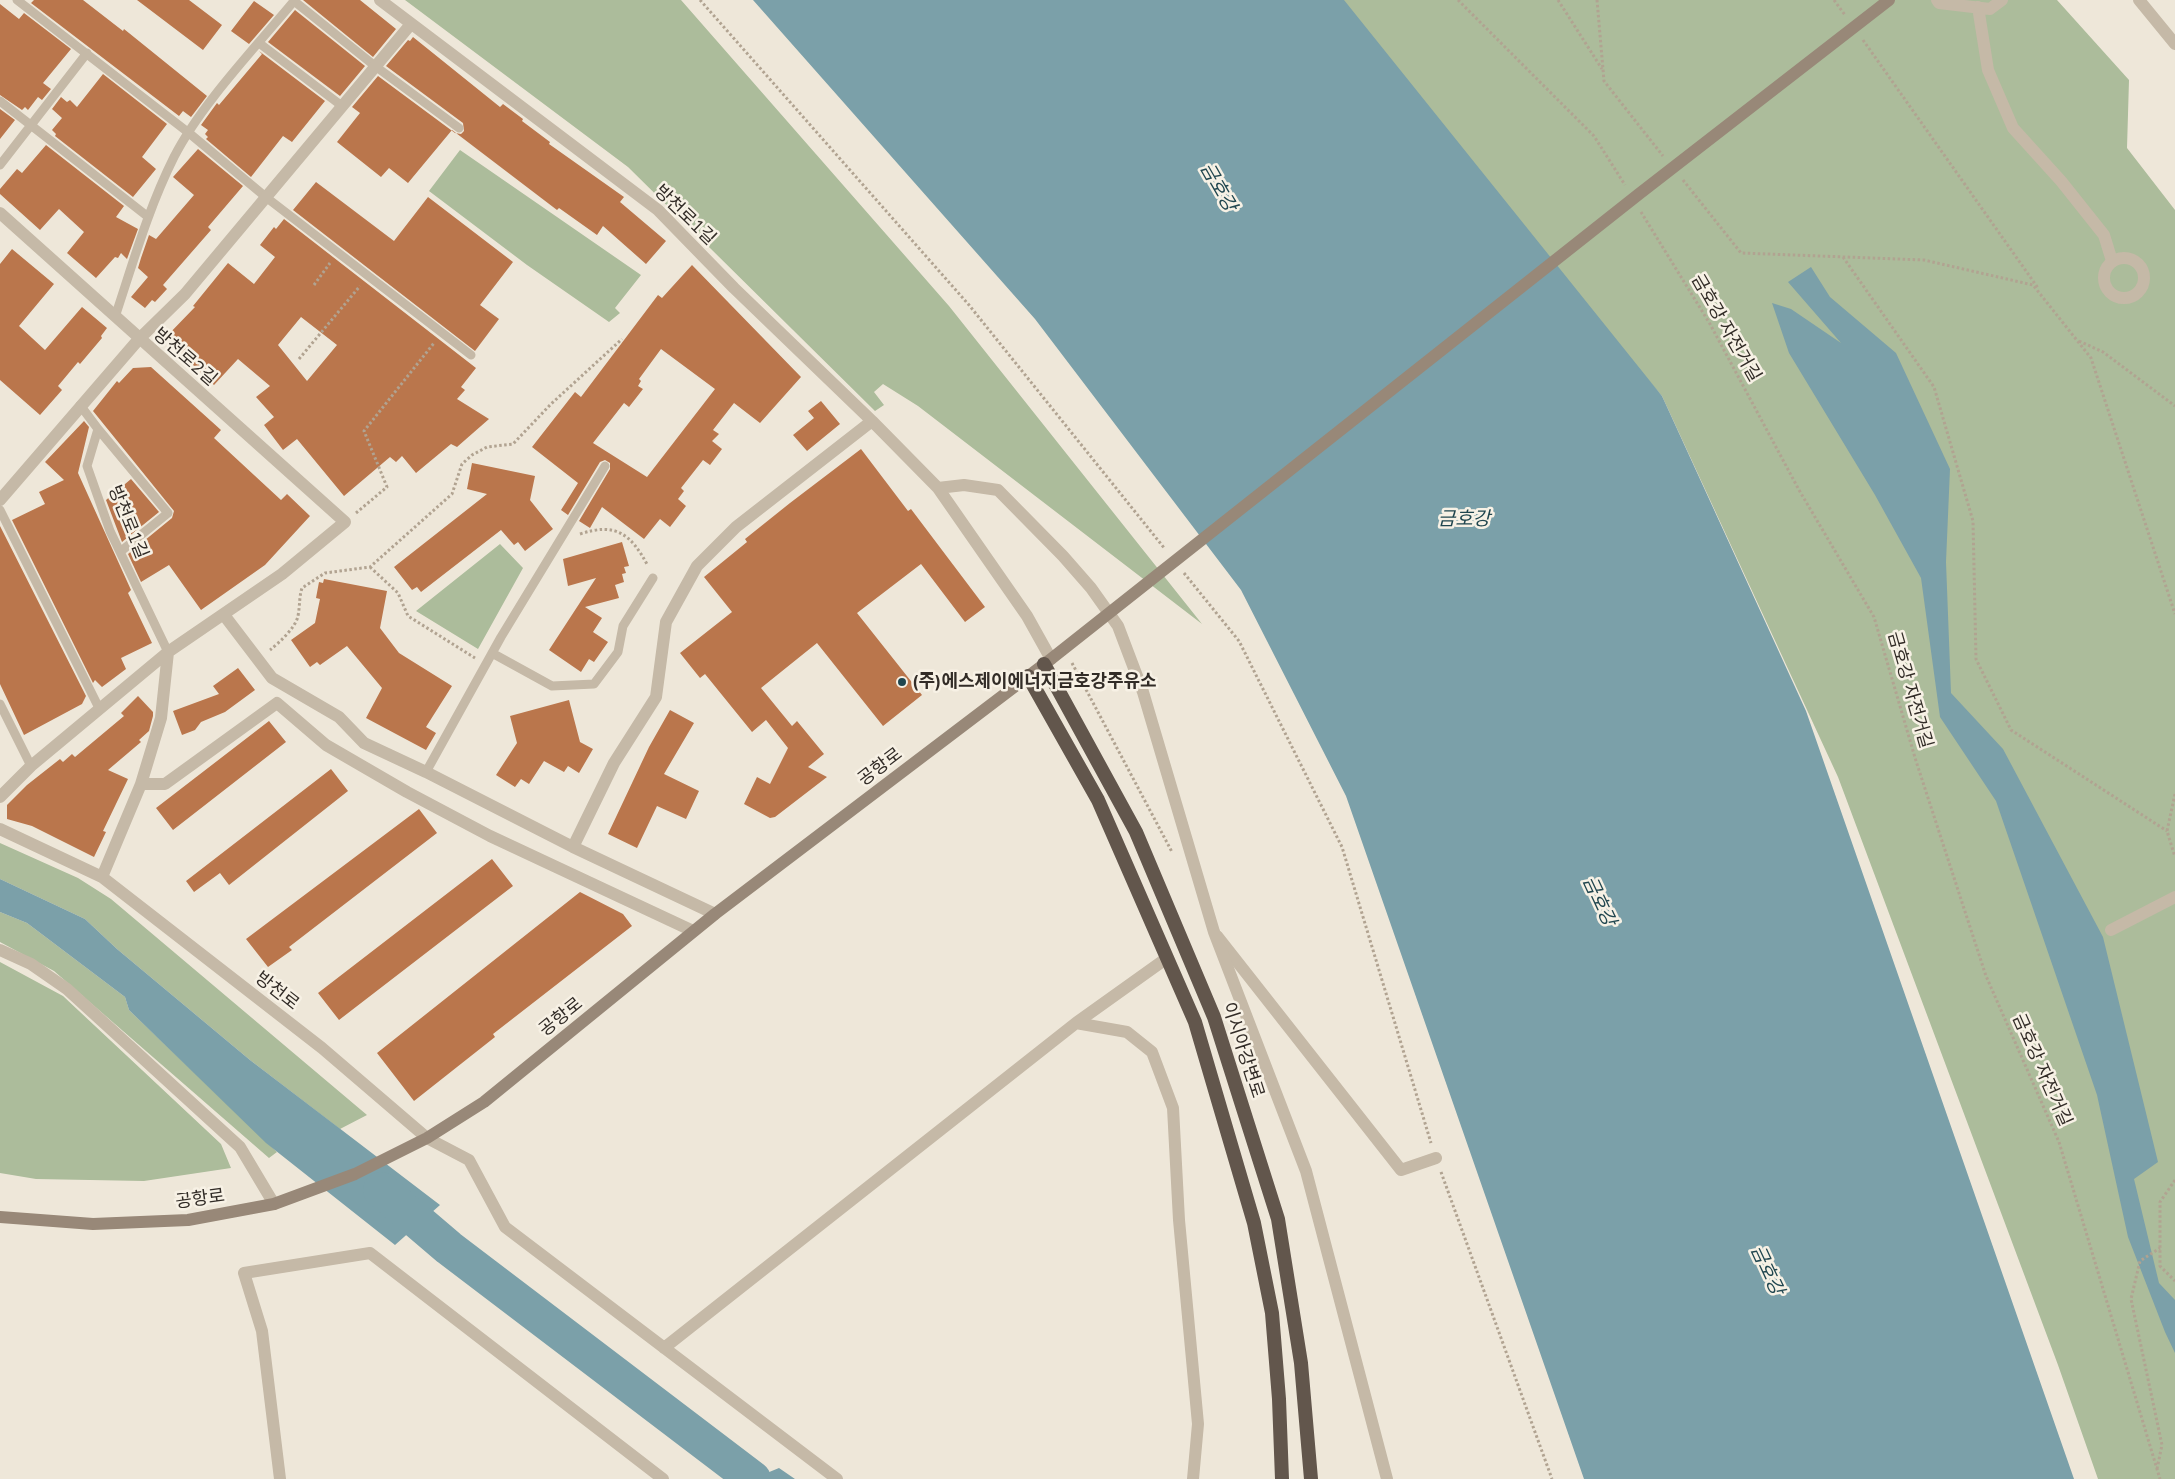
<!DOCTYPE html>
<meta charset="utf-8">
<style>
body{margin:0}
canvas{display:block;background:#eee7d9}
</style>
<canvas width="2175" height="1479"></canvas>
<script>
const ctx = document.querySelector('canvas').getContext('2d');
ctx.lineJoin = 'round';
function fillPath(path, color) { ctx.fillStyle = color; ctx.fill(path, 'evenodd'); }
function trace(path, color, width, dash) { ctx.strokeStyle = color; ctx.lineWidth = width; ctx.lineCap = dash ? 'butt' : 'round'; ctx.setLineDash(dash || []); ctx.stroke(path); }
function write(font, color, halo, rows, align = 'center') {
  ctx.font = font + ' Mulish,"Noto Sans KR",sans-serif'; ctx.lineWidth = 5; ctx.setLineDash([]); ctx.textBaseline = 'middle'; ctx.strokeStyle = halo; ctx.fillStyle = color; for (const [text, x, y, turn = 0] of rows) {
    ctx.save(); ctx.translate(x, y); ctx.rotate((+turn || 0) * Math.PI / 180); ctx.textAlign = isNaN(turn) ? turn : align; if (halo) ctx.strokeText(text, 0, 0); ctx.fillText(text, 0, 0); ctx.restore();
  }
}
const green = new Path2D(`
 M405 0H681L949 306 1202 624 918 406 883 384 874 392 884 405 875 411 628 167Z
 M1318 0H2057L2129 80 2127 148 2175 210V1479H2098L2058 1365 1838 777 1662 396Z
 M460 150 641 275 615 308 620 313 609 322 527 265 429 191Z
 M500 544 523 568 478 649 416 611Z
 M0 843 78 878 111 899 367 1115 340 1129 250 1060 117 949 85 919 0 879Z
 M0 912 27 923 125 997 129 1010 277 1152 269 1158 54 971 0 942Z
 M0 962 63 996 221 1144 231 1168 144 1181 36 1179 0 1173Z`);
const water = new Path2D(`
 M753 0H1344L1662 396 1806 711 2074 1479H1584L1346 796 1241 590 1035 319Z
 M1811 267 1830 297 1896 353 1950 469 1946 562 1951 693 2003 749 2103 937 2158 1162 2134 1179 2159 1283 2175 1300V1353L2165 1332 2128 1237 2097 1095 1996 801 1940 717 1921 578 1875 495 1789 353 1772 303 1791 309 1841 343 1788 282Z
 M0 879 85 919 117 949 250 1060 440 1205 395 1245 266 1143 129 1010 125 997 27 923 0 912Z
 M779 1468 795 1479H766L762 1475Z`);
const river = new Path2D(`
 M381 1190 449 1248 753 1479`);
const building = new Path2D(`
 M34 0H83L123 31 124 29 207 96 191 117 183 111 179 116 31 3Z
 M137 0H189L222 25 203 50Z
 M303 0H360L396 29 373 57Z
 M254 1 274 15 249 44 231 31Z
 M0 4 19 19 24 13 71 49 43 83 51 89 42 100 38 97 28 110 25 107 22 110 0 95Z
 M295 10 365 66 340 96 268 42Z
 M413 37 500 107 503 104 523 119 522 121 550 142 549 144 624 197 620 202 666 241 646 264 603 226 597 235 559 208 557 210 452 130 408 183 389 168 381 177 337 142 360 113 352 107 378 76 455 133 461 134 464 131 463 123 386 66 408 40 410 41Z
 M259 51 325 101 292 142 283 136 251 177 206 139 208 137 205 134 208 130 201 125 217 103 219 105 262 54Z
 M103 74 167 124 142 157 156 169 133 197 55 136 56 134 52 130 62 118 52 109 61 97 67 102 70 100 77 107Z
 M0 109 15 120 0 139Z
 M46 145 124 206 116 217 138 229 127 259 121 253 118 258 115 257 96 278 67 253 84 232 59 209 40 230 0 194V189L17 169 22 173Z
 M198 149 243 186 208 227 211 230 163 285 167 289 155 302 152 300 145 308 131 297 148 277 138 268 141 258 149 235 156 239 194 195 173 177Z
 M316 182 394 241 428 197 513 262 480 305 499 319 475 351 293 210Z
 M284 219 476 368 461 387 465 390 457 399 489 419 457 447 451 444 416 473 402 456 396 462 390 457 344 496 297 439 283 450 264 425 274 417 256 397 270 386 238 359 214 385 165 338 195 307 193 306 228 263 254 284 275 257 260 245 274 227 276 229ZM301 317 337 345 307 381 278 345Z
 M12 249 54 284 19 326 45 350 82 307 107 328 101 336 102 338 80 364 78 362 58 386 62 390 40 415 0 380V264Z
 M692 265 801 377 760 423 734 403 713 430 719 434 712 441 722 449 710 465 703 460 681 488 684 491 678 499 686 506 670 527 660 519 644 539 602 507 590 528 579 521 610 469V463L605 460 600 462 568 515 561 510 578 483 532 447 575 392 581 397 658 295 662 298ZM661 349 715 389 647 477 593 443 624 403 629 407 643 389 638 386 641 381 639 379Z
 M151 367 221 430 214 438 281 500 287 494 310 516 265 565 201 610 169 565 141 582 128 554 172 518 174 511 93 411 117 381 119 383 133 368Z
 M821 401 840 424 807 451 793 435 814 418 808 411Z
 M84 421 89 427 78 473 131 590 128 593 152 643 121 658 126 669 102 687 95 680 93 683 12 520 45 504 39 492 64 480 45 462Z
 M861 449 908 511 911 509 985 607 965 622 921 564 857 613 922 695 883 726 817 643 761 688 792 726 797 721 824 754 808 767 827 777 775 817 770 818 744 804 757 777 770 784 788 748 766 720 752 732 705 674 700 678 680 653 732 612 704 577 747 542 745 539 790 503Z
 M472 463 535 476 530 500 553 529 525 551 518 542 514 545 501 530 421 592 417 587 412 590 394 567 487 494 467 489Z
 M131 479 159 512 122 542 106 500Z
 M0 526 86 696 82 704 24 735 0 684Z
 M622 542 629 566 624 567 626 573 622 574 624 582 615 585 619 598 585 607 602 618 593 632 608 642 594 662 589 659 581 672 549 650 596 578 568 586 563 559Z
 M324 579 387 591 380 628 399 653 452 686 426 727 436 733 426 750 366 718 382 688 347 646 320 665 317 662 310 667 291 640 315 623 320 599 316 598 319 582 323 583Z
 M238 668 255 690 225 712 201 722 195 730 182 735 173 711 219 694 213 686Z
 M138 696 153 712V716L149 731 139 740 141 742 108 770 128 779 103 831 106 832 94 857 32 826 7 819V805L27 785 60 759 63 762 72 754 75 757 124 716 121 713Z
 M569 700 580 742 593 749 579 773 568 766 564 772 544 761 529 784 521 779 515 787 496 775 517 743 510 716Z
 M670 710 694 723 664 774 699 791 686 819 657 806 637 848 608 834 649 747Z
 M269 721 286 742 173 830 156 808Z
 M331 769 348 791 229 885 220 873 194 892 186 881Z
 M419 809 437 833 289 947 292 950 268 967 246 939Z
 M492 859 513 886 339 1020 318 993Z
 M580 892 623 914 632 926 493 1034 495 1037 414 1101 377 1053Z`);
const path = new Path2D(`
 M700 0 969 305 1165 549
 M1458 0 1594 136 1625 185
 M1558 0 1602 69
 M1597 0 1604 81 1663 156
 M1834 0 1845 15
 M1863 40 2038 288
 M1683 180 1741 253 1924 260 2033 285 2091 358 2175 614
 M1641 212 1710 324 1799 490 1874 617 1916 761 1986 976 2059 1142 2160 1479
 M1843 257 1934 387 1973 521 1976 659 2011 730 2167 831
 M314 285 330 263
 M2079 341 2103 352 2175 406
 M299 359 360 286
 M356 513 387 487 364 431 434 343
 M580 534C616 522 631 534 648 566
 M370 567 398 593 408 616 475 658
 M1184 573 1239 641 1342 847 1431 1143
 M270 650C279 643 296 627 298 616 300 606 299 597 302 588L325 573 370 567 452 494 462 464 472 455 487 447 513 444 551 404 622 339
 M1072 663 1172 852
 M2175 794 2167 831 2175 857
 M1441 1172 1552 1479
 M2175 1180 2160 1202V1266L2175 1281
 M2157 1469 2162 1445 2131 1299 2140 1261 2160 1248`);
const service = new Path2D(`
 M17 0 189 133 267 198 471 355
 M259 43 342 106
 M0 101 147 216
 M0 165 87 53
 M115 317C133 263 148 209 174 157 201 104 256 47 294 1L375 66 459 128
 M80 405 98 429 87 466 110 531 168 652
 M98 429 168 513 120 552
 M0 510 99 708
 M492 653 552 686 594 684 618 652 623 626 653 578
 M0 704 31 766
 M426 772 501 637 605 466`);
const pedestrian = new Path2D(`
 M2111 930 2175 897
 M1217 936 1401 1170 1436 1158`);
const minor = new Path2D(`
 M380 0 658 210 734 288 872 421 938 488 1027 616 1051 659
 M1937 0 1939 3 1990 9 2002 0
 M2139 0 2175 44
 M1978 7 1988 70 2013 128 2061 181 2104 235 2112 261
 M0 213 345 522 282 574 168 652 31 766 0 797
 M2104 278a20 20 0 1 1 40 0a20 20 0 1 1-40 0Z
 M938 488 964 485 998 490 1063 556 1091 588 1118 626 1143 692 1214 932 1306 1171 1387 1479
 M0 500 139 339 185 294 411 24
 M224 615 272 678 339 717 364 743 426 772 573 847 715 914
 M141 784H165L277 703 326 745 407 792 490 836 693 931
 M0 829 102 877 322 1048 427 1138 469 1160 505 1227 837 1479
 M573 847 614 763 656 697 666 622 697 566 736 527 872 421
 M102 877 141 784 161 718 168 652
 M0 950 31 964 67 989 240 1147 274 1204
 M1076 1023 1167 958
 M664 1348 1076 1023 1127 1032 1152 1052 1173 1108 1179 1220 1198 1424 1193 1479
 M280 1479 262 1331 244 1273 370 1253 663 1479`);
const secondary = new Path2D(`
 M0 1217 93 1224 188 1220 274 1204 355 1174 427 1138 484 1102 715 914 1051 659 1639 194 1889 0`);
const trunk = new Path2D(`
 M1044 664 1136 832 1214 1017 1278 1219 1301 1363 1311 1479
 M1028 676 1098 800 1195 1022 1254 1223 1272 1313 1279 1399 1282 1479`);
const markers = [
 [902,682,5,"#20464f"]
];
const streetNames = [
 ["방천로1길",685,215,44],
 ["금호강 자전거길",1726,328,60],
 ["방천로2길",185,357,41],
 ["방천로1길",128,522,68],
 ["금호강 자전거길",1910,690,74],
 ["공항로",880,767,-37],
 ["방천로",277,991,38],
 ["공항로",561,1017,-39],
 ["이시아강변로",1243,1050,72],
 ["금호강 자전거길",2042,1070,66],
 ["공항로",200,1199,-8]
];
const poiNames = [
 ["(주)에스제이에너지금호강주유소",912,682]
];
const waterNames = [
 ["금호강",1218,187,60],
 ["금호강",1464,519],
 ["금호강",1599,901,65],
 ["금호강",1767,1270,65]
];
fillPath(green, '#acbc9b');
fillPath(water, '#7ba0a9');
trace(river, '#7ba0a9', 36);
fillPath(building, '#ba764c');
trace(path, '#b1a391', 3, [2.5, 2.5]);
trace(service, '#c5b9a7', 9);
trace(pedestrian, '#c5b9a7', 12);
trace(minor, '#c5b9a7', 12);
trace(secondary, '#988878', 12);
trace(trunk, '#62564c', 14);
for (const [x, y, r, color] of markers) { const dot = new Path2D(); dot.arc(x, y, r, 0, 2 * Math.PI); ctx.fillStyle = color; ctx.fill(dot); trace(dot, '#f7f1e5', 2); }
write('18px', '#322c27', '#f7f1e5', streetNames);
write('bold 18px', '#322c27', '#f7f1e5', poiNames, 'left');
write('italic 19px', '#20464f', '#f7f1e5', waterNames);
</script>
